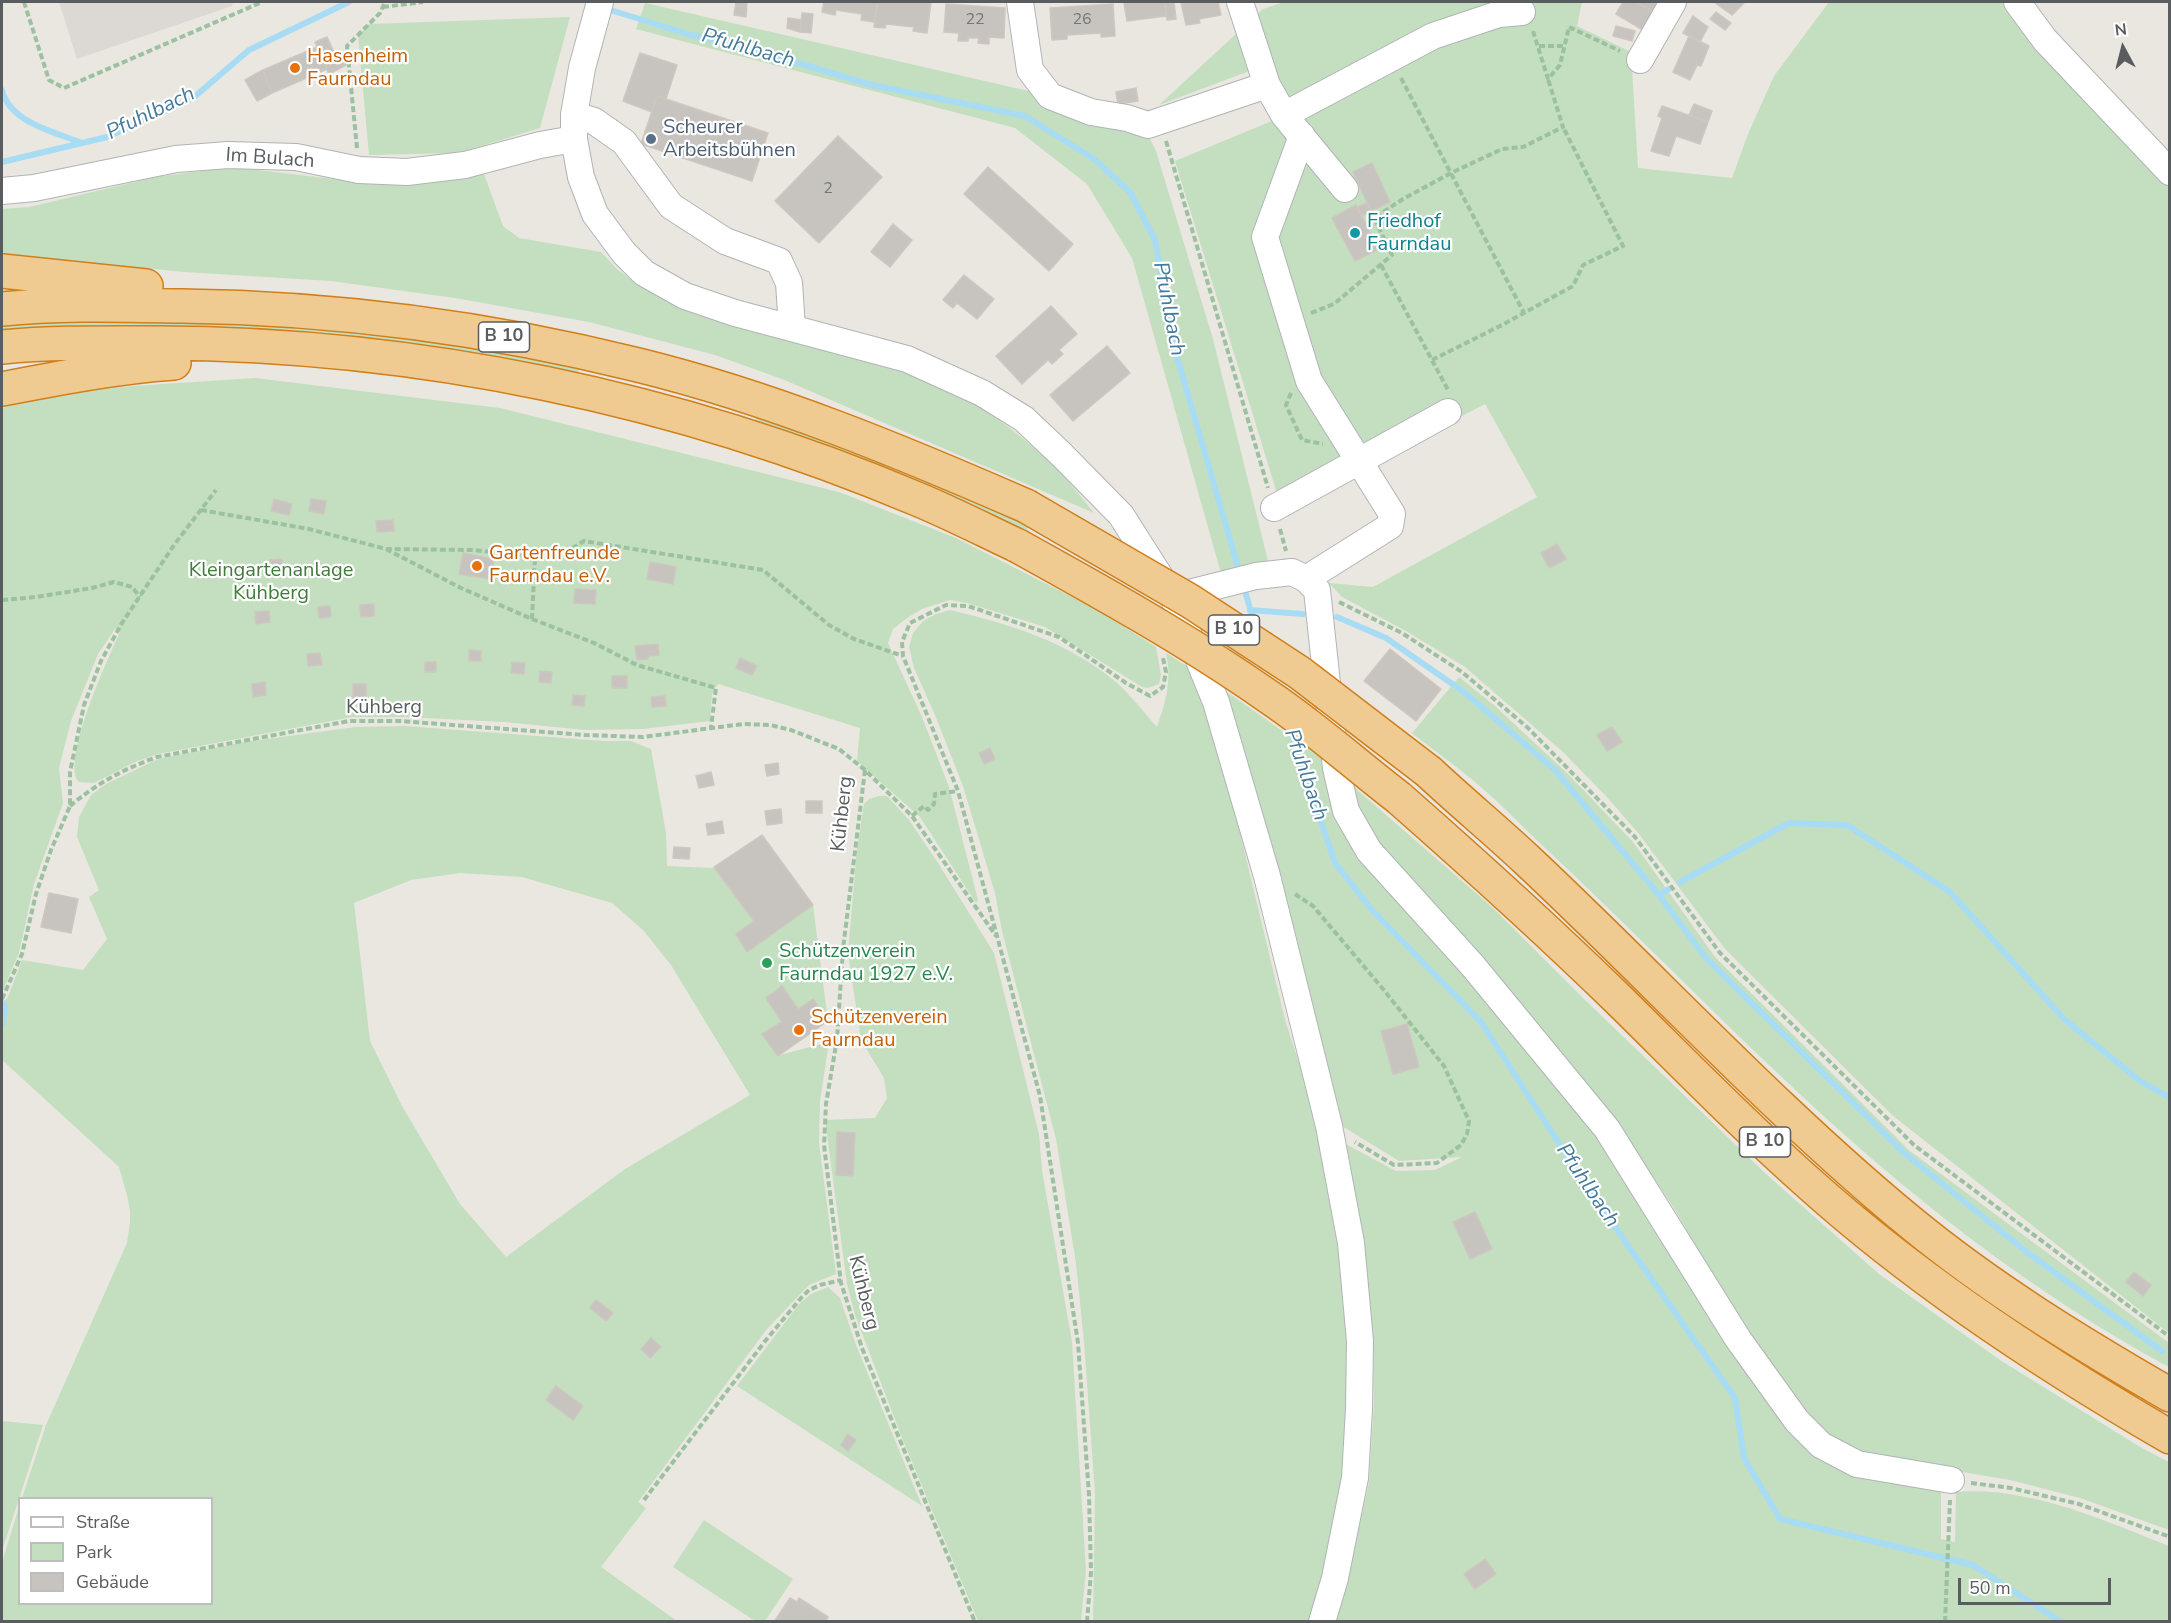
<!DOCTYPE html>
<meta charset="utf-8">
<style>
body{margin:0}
#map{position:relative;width:2171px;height:1623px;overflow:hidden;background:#eae7e0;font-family:"Nunito Sans",sans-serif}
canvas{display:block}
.frame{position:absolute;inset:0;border:3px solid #595d5f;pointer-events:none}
.legend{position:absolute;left:18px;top:1497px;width:195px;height:108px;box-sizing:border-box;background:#fff;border:2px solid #bdbebf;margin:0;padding:8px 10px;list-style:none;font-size:18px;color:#595d5f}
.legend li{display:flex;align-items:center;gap:12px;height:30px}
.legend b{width:30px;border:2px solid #bdbebf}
.north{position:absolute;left:2093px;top:18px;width:60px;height:60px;-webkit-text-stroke:4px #fff;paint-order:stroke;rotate:353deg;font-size:16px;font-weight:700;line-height:24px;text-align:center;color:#595d5f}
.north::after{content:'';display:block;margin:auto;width:21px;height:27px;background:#595d5f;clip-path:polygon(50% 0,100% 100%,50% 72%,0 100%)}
.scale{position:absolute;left:1958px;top:1578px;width:153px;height:27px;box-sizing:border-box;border:3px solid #595d5f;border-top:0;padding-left:8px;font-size:18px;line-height:21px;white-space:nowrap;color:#595d5f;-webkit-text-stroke:4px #fff;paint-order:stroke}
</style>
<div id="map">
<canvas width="2171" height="1623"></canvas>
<div class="frame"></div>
<ul class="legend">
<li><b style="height:8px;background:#fff"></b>Straße</li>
<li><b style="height:16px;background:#c3dfbf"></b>Park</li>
<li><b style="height:16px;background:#c7c4bf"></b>Gebäude</li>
</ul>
<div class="north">N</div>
<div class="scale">50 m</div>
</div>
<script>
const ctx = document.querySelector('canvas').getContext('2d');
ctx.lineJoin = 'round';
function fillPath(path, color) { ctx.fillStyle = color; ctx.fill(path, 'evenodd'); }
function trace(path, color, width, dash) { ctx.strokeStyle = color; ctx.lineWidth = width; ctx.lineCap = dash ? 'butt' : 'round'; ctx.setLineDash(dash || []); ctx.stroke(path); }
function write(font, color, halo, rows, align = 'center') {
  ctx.font = font + ' "Nunito Sans",sans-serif'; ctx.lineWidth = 4.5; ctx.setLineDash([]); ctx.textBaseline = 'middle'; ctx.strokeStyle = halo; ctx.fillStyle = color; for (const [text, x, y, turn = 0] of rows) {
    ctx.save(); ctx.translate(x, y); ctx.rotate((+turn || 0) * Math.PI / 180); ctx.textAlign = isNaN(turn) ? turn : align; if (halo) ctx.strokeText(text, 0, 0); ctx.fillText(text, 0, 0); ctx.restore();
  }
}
const industrial = new Path2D(`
 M59 2H233L232 6 77 59Z`);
const green = new Path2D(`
 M1284 2H1582L1577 26 1631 52 1638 168 1732 178 1748 134 1774 76 1829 2H2002L2035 46 2169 172V1333L1892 1115 1725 949 1639 834 1606 796 1563 752 1465 667 1406 631 1342 597 1329 583 1373 587 1537 497 1485 404 1407 445 1279 500 1175 161 1284 116 1260 67 1159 105 1263 9Z
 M645 3 1050 96 1127 118 1149 137 1156 151 1213 339 1269 565 1221 573 1132 258 1087 184 1015 128 636 29Z
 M570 17 540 128 458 153 369 155 358 35 369 24Z
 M232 167 376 184 442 181 484 174 503 226 519 238 601 252 618 270 638 285 673 301 899 368 966 397 1011 429 1056 466 1094 513 782 379 715 355 589 322 455 298 331 281 184 272 2 254V209L29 207 156 177Z
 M76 317 297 321 581 363 577 376 2 334V322Z
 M255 378 500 408 839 492 956 538 1096 609 1156 647 1161 675 1159 684 1148 688 1142 687 1045 627 967 603 950 600 922 609 907 618 893 629 888 643 922 717 949 787 978 900 976 903 920 817 857 761 860 728 718 684 712 694 710 721 643 729 585 730 504 722 405 717H352L158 754 135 762 94 783 79 782C60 762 109 656 120 632L115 629 98 654 71 721 59 768 63 803 34 884 19 953 2 993V408L72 390Z
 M756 412 885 458 1030 524 1025 533 755 424Z
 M950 610C1010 624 1069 642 1117 683 1132 696 1144 713 1157 727 1166 701 1172 681 1166 653L1193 670 1229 787 1285 1020 1319 1124 1341 1243 1351 1336 1343 1475 1325 1573 1312 1621H1093L1095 1494 1084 1342 1076 1263 1056 1139 1002 931 995 893 963 786 935 715 914 668 909 647 913 633 923 621 936 614Z
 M1459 677 1495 706 1568 774 1633 842 1715 957 1910 1151 2169 1343V1367C2030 1292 1902 1191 1787 1082 1705 1005 1627 924 1544 847 1521 825 1499 802 1475 782 1455 765 1433 750 1412 733Z
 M1220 687 1332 766 1341 809 1604 1132 1789 1428 1941 1484V1539L1955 1542 1956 1492C2028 1486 2103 1520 2169 1546V1621H1335L1354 1550 1369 1483 1374 1403 1373 1346 1340 1141 1396 1171 1435 1170 1462 1157 1399 1161 1337 1123Z
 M405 726 604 741H631L651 749 666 833 667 866 713 868 762 835 813 905 828 1021 780 1055 829 1042 820 1101 819 1143 836 1274 809 1285 767 1329 638 1502 646 1508 601 1567 677 1621 2 1622V1562L19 1507 20 1604H212V1498H22L46 1425 127 1243 130 1223V1211L127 1195 119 1167 2 1060V1004L8 997 22 960 83 970 107 939 89 897 99 890 77 837 79 817 91 795 106 784 158 759 245 742 355 727ZM460 873 522 877 612 903 643 930 671 965 750 1095 625 1169 506 1257 460 1204 402 1106 370 1041 354 903 411 880Z
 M1347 781 1493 908 1584 999 1766 1174 1879 1274 2000 1360 2140 1447 2169 1462V1530L2080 1498 2010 1480 1861 1455 1828 1435 1799 1411 1744 1330 1674 1208 1616 1122 1372 849Z
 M879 796H887L909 820 938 863 994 953 1039 1134 1042 1170 1072 1342 1086 1571 1081 1621H978L902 1438 855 1315 847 1284 825 1120 875 1118 887 1098 884 1078 861 1040 848 953 857 849 864 804 869 799Z
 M828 1287 840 1298 856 1345 922 1506 737 1386 799 1304 811 1294Z
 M2 1421 43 1425 2 1551Z
 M704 1520 793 1579 765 1621H755L673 1567Z`);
const stream = new Path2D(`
 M604 8 688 34 761 52 872 85 1025 116 1094 159 1130 192 1155 240 1175 350 1240 574
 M2 90C10 123 55 132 82 143
 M2 162 107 137 193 98 249 50 349 2
 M1243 584 1256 629
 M1250 610 1303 614
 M1337 617 1386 638 1464 692 1555 770 1659 895 1706 958 1903 1152 2028 1253 2162 1351
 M1289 727 1335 863 1372 910 1481 1022 1587 1187 1735 1398 1744 1458 1780 1519 1973 1565 2061 1622
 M1680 882 1789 823 1847 825 1950 892 2064 1019 2140 1081 2170 1098
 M1659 895 1669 889
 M2 1002 5 1006 3 1023`);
const building = new Path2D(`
 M736 2H747L746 17 734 15Z
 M824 2H878L874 22 861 20 862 14 836 10 835 15 822 12Z
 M878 2H931L927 33 913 31 914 27 886 24 885 28 874 27Z
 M1132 2H1165L1166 16 1127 21 1124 3Z
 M1165 2H1174L1176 19 1167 20Z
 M1181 2H1218L1221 15 1199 19 1200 23 1186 25Z
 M1623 2H1635L1653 11 1643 30 1616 14Z
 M1635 2H1658L1653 11Z
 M1714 2H1745L1732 15Z
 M946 4 1005 8 1004 38 989 37V44L978 43 979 38H968V41H958L959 33 944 32Z
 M1113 4 1115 36 1101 37V33L1067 35V39L1052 40 1050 8Z
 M1716 12 1731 23 1725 30 1710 19Z
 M802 13 813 14 811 33 800 32Z
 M1693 16 1708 27 1700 42 1683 33Z
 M788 18 801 20 800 32 787 28Z
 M1616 26 1635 31 1632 41 1613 36Z
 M1689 36 1709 46 1701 66 1697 65 1690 80 1673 72Z
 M327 37 334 52 339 50 346 65 329 74 315 42Z
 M317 47 327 69 272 93 263 70Z
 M640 53 677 65 666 99 657 96 652 112 623 101Z
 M263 70 272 93 257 101 245 80Z
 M1136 88 1138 101 1118 104 1116 92Z
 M657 96 768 133 752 181 641 144Z
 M1694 104 1712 111 1708 122 1689 115Z
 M1662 106 1708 122 1700 144 1676 136 1669 156 1651 151 1662 118 1658 116Z
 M838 136 882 177 819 243 775 201Z
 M1372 163 1390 202 1371 211 1353 172Z
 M988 167 1073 244 1049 271 964 194Z
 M1367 203 1371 211 1361 216 1357 207Z
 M1356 205 1379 249 1355 261 1332 218Z
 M893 224 912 240 890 267 871 252Z
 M964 275 994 299 977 319 957 303 953 308 943 300Z
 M1051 306 1077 334 1059 350 1063 354 1052 364 1048 360 1022 384 996 356Z
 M1107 346 1130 373 1073 421 1050 395Z
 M274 499 292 504 289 515 271 511Z
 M311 499 326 501 324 514 309 511Z
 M393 520 394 531 377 532 376 521Z
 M1557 544 1566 559 1549 568 1541 553Z
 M463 553 494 559 490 579 459 574Z
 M282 559 283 571 272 572 270 560Z
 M650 562 676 567 673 584 647 579Z
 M575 589 596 590 595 604 574 603Z
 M374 604V616L361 617 360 605Z
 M330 606 331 617 319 618 318 607Z
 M269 611 270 622 256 624 255 612Z
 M658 644 659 655 648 656V659L637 660 635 646Z
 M1390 649 1441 689 1416 721 1364 681Z
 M469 650 481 651V661H469Z
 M320 653 322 665 308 666 307 654Z
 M740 658 757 666 752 675 736 668Z
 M425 662H436V672H425Z
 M512 662 525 663 524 674 511 673Z
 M540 671 552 672 551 683 539 682Z
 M612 676H627V688H612Z
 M265 682 266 695 253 697 252 684Z
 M353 684H366V699H353Z
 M573 695 585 696 584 706 572 705Z
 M665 696 666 706 652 707 651 697Z
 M1612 727 1622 742 1607 751 1597 735Z
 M990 748 995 759 984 764 979 753Z
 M778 763 779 774 767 776 765 765Z
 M711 772 714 785 699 788 696 776Z
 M806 801H822V813H806Z
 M781 809 782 823 767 825 765 811Z
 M722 821 724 833 708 835 706 824Z
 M762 835 813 905 747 952 736 934 754 921 714 867Z
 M674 847 690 848 689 859 673 858Z
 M49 893 78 899 71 933 41 927Z
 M782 986 798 1009 813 999 828 1021 778 1056 762 1034 782 1022 766 998Z
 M1407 1024 1419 1067 1393 1074 1381 1031Z
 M837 1132 855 1133 853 1176 836 1175Z
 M1475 1212 1492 1249 1470 1259 1453 1222Z
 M2134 1272 2151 1285 2143 1296 2126 1282Z
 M596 1300 613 1313 606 1321 590 1308Z
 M651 1338 661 1347 650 1358 641 1349Z
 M556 1386 583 1406 573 1420 546 1400Z
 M848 1434 856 1440 848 1451 841 1445Z
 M1485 1559 1496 1574 1475 1589 1464 1574Z
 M790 1598 797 1602 799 1598 828 1617 825 1622H774Z`);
const path = new Path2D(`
 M24 2 49 80 64 88 262 2
 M383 7 423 2
 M1533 31 1548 79 1560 65 1569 27 1620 51
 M1539 46H1564
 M1401 78 1524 313
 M1166 141 1268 488
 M357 148 347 46 380 13 385 2
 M1381 265 1448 390
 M1311 313 1334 304 1392 255 1374 218 1403 199 1451 173 1502 149 1523 147 1563 127 1548 79
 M1432 360 1502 325 1573 286 1583 265 1623 246 1563 127
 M1291 393 1286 405 1302 440 1323 444
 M201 510 309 529 386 549 472 550 535 556H560L584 541 763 570 829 625 854 639 903 656
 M1280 529 1286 551
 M386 549 461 588 532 619 594 643 637 665 716 688 711 727
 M2 600 36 597 92 588 114 582 132 587 140 597
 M1339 602 1402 633 1462 672 1527 727 1635 837 1720 953 1914 1145 2170 1337
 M532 619 535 556
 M865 770 843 949 837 1039 826 1104 824 1145 841 1283 862 1348 975 1622
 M70 806C97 783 124 769 157 757L349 721H400L585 735 643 737 743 724 770 725 791 730 839 749 865 770 912 816 996 936
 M912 816 924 806 928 810 934 804 935 794 958 791
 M1295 894 1313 906 1383 989 1444 1066 1469 1121 1467 1134 1461 1145 1437 1163 1394 1165 1355 1142
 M2 999 22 954 36 894 51 850 70 806V772L84 705 101 661 122 623 174 545 216 490
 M1971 1483 2011 1488 2079 1504 2170 1537
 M644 1500 766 1340 801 1298 809 1290 820 1285 841 1280
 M1087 1622 1091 1572 1089 1495 1078 1343 1040 1096 958 791 903 656 902 642 910 623 946 605 968 606 1059 637 1126 683 1150 696 1163 687 1166 672 1163 658
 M1945 1622 1950 1500`);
const minor = new Path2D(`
 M600 2 582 68 574 115V139L581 177 595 214 624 253 644 273 685 296 735 313 907 359 982 393 1024 419 1062 455 1121 515 1173 597 1216 702 1267 876 1329 1126 1351 1243 1360 1341 1359 1409 1355 1478 1335 1578 1322 1622
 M1020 2 1030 70 1050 96 1091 112 1127 118 1148 125 1267 85
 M1240 2 1267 85 1284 115 1345 189
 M2017 2 2045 40 2170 172
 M1640 60 1673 2
 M574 115 594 121 624 142 671 206 725 241 779 261 789 283 792 328
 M1284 115 1433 36 1499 14 1522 12
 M1302 136 1265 237 1309 381 1392 514 1390 526 1306 579
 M2 191 34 188 176 159 228 155 296 157 359 170 407 172 465 165 540 145 574 139
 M1274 508 1448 412
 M1173 597 1256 576 1292 572 1306 579 1317 590 1336 768 1346 811 1369 851 1473 966 1607 1129 1738 1339 1797 1421 1821 1445 1857 1464 1951 1480`);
const highway = new Path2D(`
 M2 271 146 286
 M2 309C61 303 122 305 182 306 335 308 489 328 638 365 772 398 900 451 1026 506
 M2 347C54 342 107 343 159 343 419 344 678 398 917 499 951 513 984 530 1018 546
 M2 389C59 378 116 367 174 363
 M1429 772C1461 802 1495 830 1527 860 1655 980 1774 1110 1910 1222 1990 1288 2080 1343 2170 1395
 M1399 798C1474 864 1547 930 1619 1000 1682 1062 1744 1126 1811 1185 1919 1282 2044 1364 2170 1437`);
const highwayBridge = new Path2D(`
 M1026 506 1190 601 1300 673 1429 772
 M1018 546C1103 593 1189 641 1269 697 1314 727 1356 765 1399 798`);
const markers = [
 [295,68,6,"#e8710a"],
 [651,139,6,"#5c6f8a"],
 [1355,233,6,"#0f9aa8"],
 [477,566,6,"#e8710a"],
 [767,963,6,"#2e9e5b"],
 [799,1030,6,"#e8710a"]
];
const numberNames = [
 ["22",975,20],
 ["26",1082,20],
 ["2",828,189]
];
const shields = [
 [504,337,51],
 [1234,630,51],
 [1765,1142,51]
];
const shieldNames = [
 ["B 10",504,337],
 ["B 10",1234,630],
 ["B 10",1765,1142]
];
const foodNames = [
 ["Hasenheim",307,57],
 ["Faurndau",307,80],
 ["Gartenfreunde",489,554],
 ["Faurndau e.V.",489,577],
 ["Schützenverein",811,1018],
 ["Faurndau",811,1041]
];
const serviceNames = [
 ["Scheurer",663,128],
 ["Arbeitsbühnen",663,151]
];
const streetNames = [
 ["Im Bulach",270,159,4],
 ["Kühberg",384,708],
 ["Kühberg",843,814,-84],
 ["Kühberg",863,1293,76]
];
const cultureNames = [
 ["Friedhof",1367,222],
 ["Faurndau",1367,245]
];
const parkNames = [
 ["Kleingartenanlage",271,571],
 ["Kühberg",271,594]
];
const leisureNames = [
 ["Schützenverein",779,952],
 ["Faurndau 1927 e.V.",779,975]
];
const waterNames = [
 ["Pfuhlbach",748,49,16],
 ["Pfuhlbach",151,114,-26],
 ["Pfuhlbach",1168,309,79],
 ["Pfuhlbach",1305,775,71],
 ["Pfuhlbach",1587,1186,56]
];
fillPath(industrial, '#dcd9d5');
fillPath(green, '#c3dfbf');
trace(stream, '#a7dcf4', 6);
fillPath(building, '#c7c4bf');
trace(building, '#cec7c0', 1.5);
trace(minor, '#b1b3b6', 28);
trace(highway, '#d07f1b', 36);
trace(path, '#9bc1a1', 4, [6, 3]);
trace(minor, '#fff', 26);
trace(highway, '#efcb92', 33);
trace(highwayBridge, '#d07f1b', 36, []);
trace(highwayBridge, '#efcb92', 33);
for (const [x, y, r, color] of markers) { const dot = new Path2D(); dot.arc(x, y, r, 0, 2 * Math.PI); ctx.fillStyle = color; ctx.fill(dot); trace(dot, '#fff', 2); }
write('16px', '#747777', null, numberNames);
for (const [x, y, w] of shields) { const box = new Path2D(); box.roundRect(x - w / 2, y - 15, w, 30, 4.5); ctx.fillStyle = '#fff'; ctx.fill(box); trace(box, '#595d5f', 1.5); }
write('bold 18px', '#595d5f', null, shieldNames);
write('20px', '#c56008', '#fff', foodNames, 'left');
write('20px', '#4e5e75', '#fff', serviceNames, 'left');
write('20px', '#595d5f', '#fff', streetNames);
write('20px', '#0d838f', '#fff', cultureNames, 'left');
write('20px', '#427a3d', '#fff', parkNames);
write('20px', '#27864d', '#fff', leisureNames, 'left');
write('italic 21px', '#457a9b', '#fff', waterNames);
</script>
